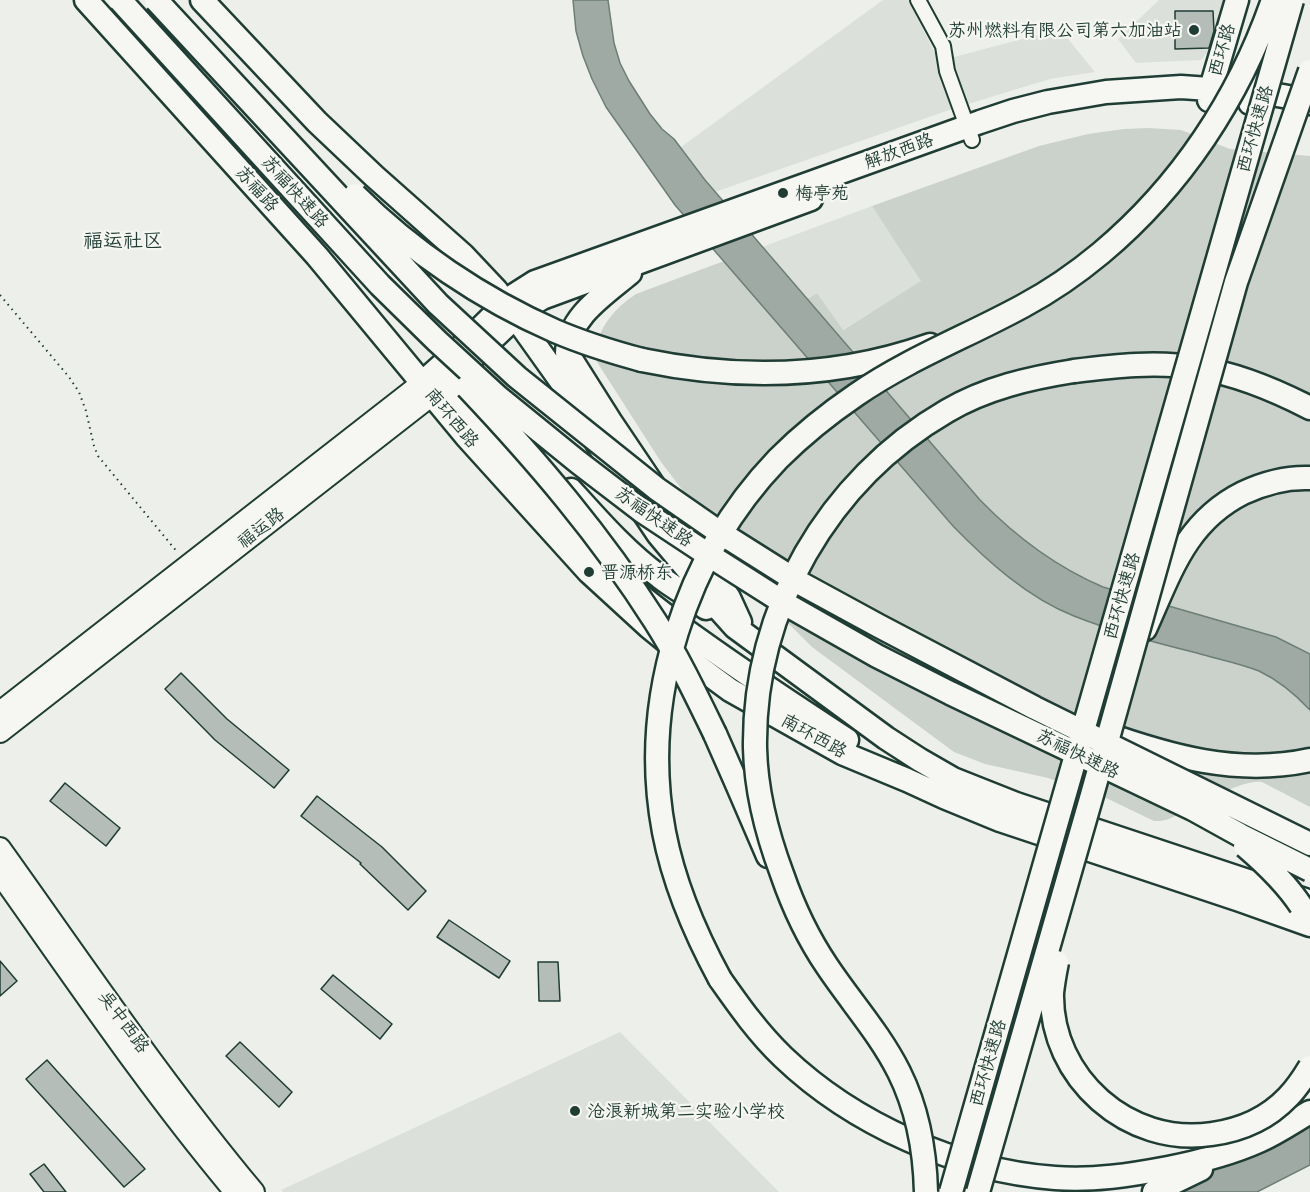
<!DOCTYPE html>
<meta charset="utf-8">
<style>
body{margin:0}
canvas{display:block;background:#edefea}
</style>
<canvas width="1310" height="1192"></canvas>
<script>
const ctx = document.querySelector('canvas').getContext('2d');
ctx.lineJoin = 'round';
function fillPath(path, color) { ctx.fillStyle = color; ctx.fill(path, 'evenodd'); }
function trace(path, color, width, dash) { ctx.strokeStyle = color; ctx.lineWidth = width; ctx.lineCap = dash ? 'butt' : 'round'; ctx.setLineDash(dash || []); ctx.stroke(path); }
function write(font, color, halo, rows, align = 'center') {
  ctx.font = font + ' Mali,"LXGW WenKai TC",sans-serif'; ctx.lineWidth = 4.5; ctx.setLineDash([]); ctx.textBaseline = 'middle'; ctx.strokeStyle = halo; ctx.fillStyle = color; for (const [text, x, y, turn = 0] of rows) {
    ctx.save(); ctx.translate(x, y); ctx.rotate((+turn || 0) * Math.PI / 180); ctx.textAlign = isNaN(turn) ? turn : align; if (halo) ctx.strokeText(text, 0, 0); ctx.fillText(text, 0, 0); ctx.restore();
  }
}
const built = new Path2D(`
 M883 0H908L939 61 1060 29 1095 72 1050 79 955 108 715 192 681 147Z
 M1159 0H1223L1229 6 1221 37 1201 60 1136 63 1118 39Z
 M872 206 922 281 842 330 817 293 807 299 762 247Z
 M620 1032 779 1192H283L281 1190Z`);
const green = new Path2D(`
 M1148 128 1181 130 1230 149 1310 156V654L1276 637 1103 587C1056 567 1016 537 980 500L807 299 817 293 843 330 921 281 872 206 1039 146 1088 134 1124 129Z
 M724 261 953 526C987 561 1028 598 1074 616 1114 632 1156 643 1197 653 1217 659 1239 663 1259 671 1278 680 1295 694 1310 710V807L1262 782C1240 779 1191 809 1169 819L1161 821H1154L1104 797 1048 778 985 764 954 752 812 647 771 606 661 462 597 362C592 334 613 309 636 294Z`);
const water = new Path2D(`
 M573 0H608L614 43 620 63 629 81 650 114 662 129 674 139 705 180 980 500C1016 537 1056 567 1103 587L1276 637 1310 654V710C1295 694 1278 680 1259 671 1239 663 1217 659 1197 653 1156 643 1114 632 1074 616 1028 598 987 561 953 526L675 205 606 107 592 79 583 56 576 31Z
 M1310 1121V1165L1257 1192H1159Z`);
const building = new Path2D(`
 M1175 11H1213L1214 31 1209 48 1175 49Z
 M181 673 227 719 289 770 274 788 215 740 165 689Z
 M65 783 120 828 106 846 50 801Z
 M317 796 382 847 426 891 408 910 360 864 361 863 301 816Z
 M449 920 510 961 499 978 437 937Z
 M0 961 17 981 0 996Z
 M538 962H558L560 1001H539Z
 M333 975 392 1024 380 1039 321 989Z
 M240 1042 292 1092 279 1107 226 1056Z
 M47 1060 145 1169 124 1187 26 1079Z
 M44 1164 66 1192H44L30 1174Z`);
const path = new Path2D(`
 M0 295 69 377 79 392 86 411 94 446 98 456 178 553`);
const minor = new Path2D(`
 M918 0 943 46 947 71 972 140`);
const secondary = new Path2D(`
 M0 712 422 383
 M0 732 432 395
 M0 848C83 964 163 1083 254 1192
 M0 874C76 981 150 1091 235 1192`);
const primary = new Path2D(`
 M86 0 317 256 466 436 589 572 649 627 692 662 730 690 842 753 907 780 944 797 1000 820 1240 900 1310 925
 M202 0 317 122 374 176 463 255 496 290 583 412 597 443 658 534 694 577 709 598 735 627 886 738 920 760 953 779 1016 804 1305 900
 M1209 100 1211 88 1237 0
 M1250 103 1273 33
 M630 273C605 294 568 317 567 353L610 421 729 598 740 622
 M439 371 581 541C616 578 655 608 696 638 745 673 796 707 847 740
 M451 378 524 309 542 298 811 199
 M422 383 450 358 513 296 535 282 980 122 1013 111 1048 102 1106 92 1181 87 1266 93 1294 98 1310 103
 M571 490C599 521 626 552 660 577 674 588 691 597 706 608`);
const trunk = new Path2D(`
 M642 360C738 380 837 378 930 345
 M1074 371C1115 366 1157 361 1198 368 1237 374 1275 390 1310 408
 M1145 629C1170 574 1185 522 1243 493 1264 483 1286 477 1310 478
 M1101 732C1169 756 1237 776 1310 760
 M715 734 737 784 768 856
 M1301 906 1310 921
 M720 979C739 1006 758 1033 783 1057 853 1124 958 1171 1055 1178 1093 1181 1131 1175 1168 1168 1198 1162 1230 1154 1259 1141 1277 1133 1293 1122 1310 1112
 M1154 1192 1201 1169`);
const trunkBridge = new Path2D(`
 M120 0 380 285 437 341 498 397 578 462 642 511 704 552 789 606 877 656 950 693 1193 809 1240 835 1310 870
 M156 0 438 304 517 377 657 489 716 530 800 583 879 626 1035 708 1310 844
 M355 195C411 251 482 299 555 331 583 343 612 352 642 360
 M467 387C536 460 601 536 655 621 678 657 696 695 715 734
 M1245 846C1266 864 1286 883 1301 906
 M1057 962C1055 972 1053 983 1052 993 1050 1078 1129 1147 1212 1134 1241 1130 1268 1118 1288 1097 1297 1088 1304 1077 1310 1067
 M720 979C695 933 674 884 664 832 639 700 685 556 778 459 802 435 828 414 856 395 908 359 968 336 1023 306 1051 291 1077 273 1101 253 1181 186 1239 98 1273 0
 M926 1192C925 1151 918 1110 899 1072 880 1034 851 1002 827 966 808 938 793 906 782 874 767 834 756 791 755 748 753 610 828 480 947 411 986 388 1030 378 1074 371
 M951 1192 1292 0
 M978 1192 1092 795 1236 282 1310 71`);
const markers = [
 [1194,30,6,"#1f3d34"],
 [783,193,6,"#1f3d34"],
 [589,572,6,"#1f3d34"],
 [575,1111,6,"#1f3d34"]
];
const poiNames = [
 ["苏州燃料有限公司第六加油站",1182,30,"right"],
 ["梅亭苑",795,193],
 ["晋源桥东",601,572],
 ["沧浪新城第二实验小学校",587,1111]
];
const streetNames = [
 ["西环路",1222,50,-74],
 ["西环快速路",1255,129,-74],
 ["解放西路",899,151,-20],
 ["苏福路",257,189,48],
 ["苏福快速路",295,192,48],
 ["南环西路",452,418,50],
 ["苏福快速路",654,517,35],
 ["福运路",261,528,-38],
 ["西环快速路",1122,596,-74],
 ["南环西路",814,736,29],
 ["苏福快速路",1078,754,26],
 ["吴中西路",124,1022,54],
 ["西环快速路",988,1063,-74]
];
const neighbourhoodNames = [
 ["福运社区",123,241]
];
fillPath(built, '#dce0db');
fillPath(green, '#cbd2cc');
fillPath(water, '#9faaa4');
trace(water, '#6c7e77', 1.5);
fillPath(building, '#b4bdb8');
trace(building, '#1f3d34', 1.5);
trace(minor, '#1f3d34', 18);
trace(secondary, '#1f3d34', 24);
trace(primary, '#1f3d34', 27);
trace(trunk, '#1f3d34', 27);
trace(path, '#1f3d34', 2, [1.5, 4.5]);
trace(minor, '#f6f6f2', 14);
trace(secondary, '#f6f6f2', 20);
trace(primary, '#f6f6f2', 22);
trace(trunk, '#f6f6f2', 22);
trace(trunkBridge, '#1f3d34', 27, []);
trace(trunkBridge, '#f6f6f2', 22);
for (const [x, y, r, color] of markers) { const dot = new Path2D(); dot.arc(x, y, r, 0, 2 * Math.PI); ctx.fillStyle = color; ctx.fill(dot); trace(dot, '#f6f6f2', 2); }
write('18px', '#1f3d34', '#f6f6f2', poiNames, 'left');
write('18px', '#1f3d34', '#f6f6f2', streetNames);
write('20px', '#1f3d34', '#f6f6f2', neighbourhoodNames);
</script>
